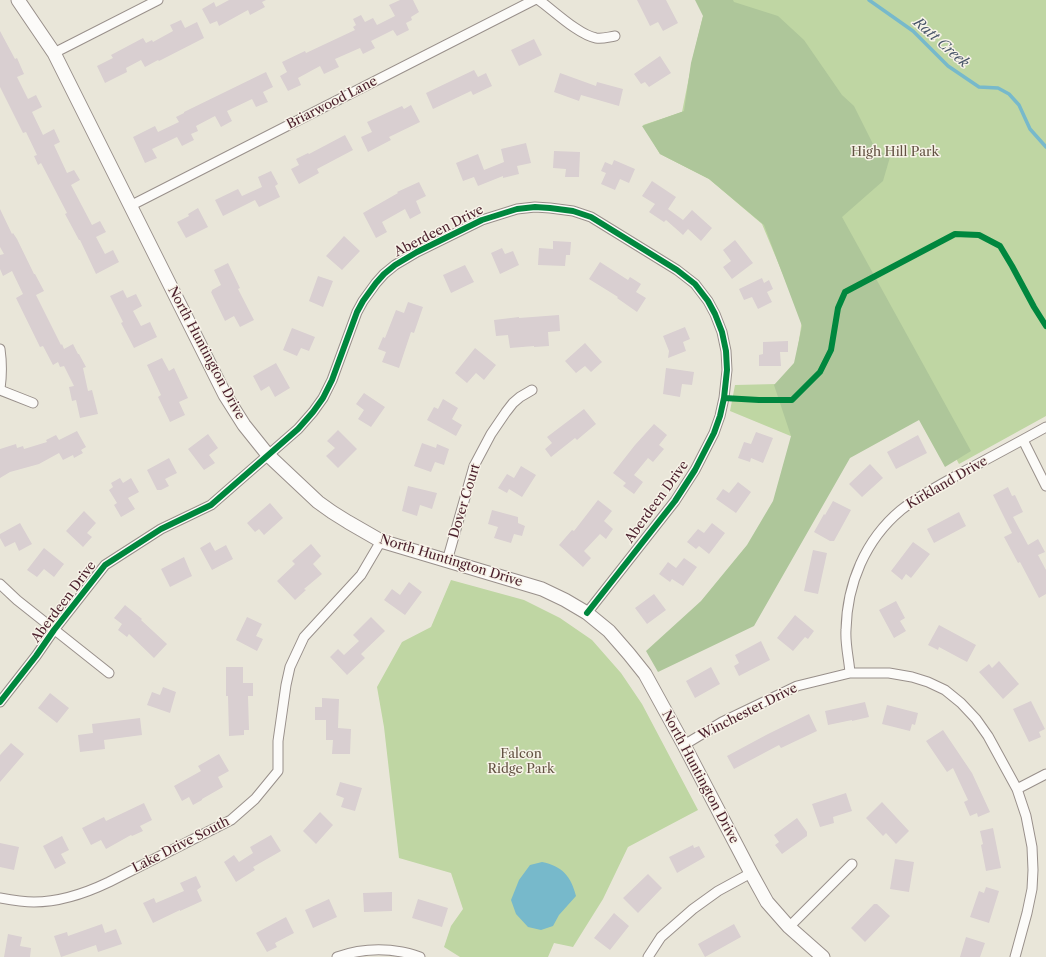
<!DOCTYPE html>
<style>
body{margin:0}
canvas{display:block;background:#e9e6d9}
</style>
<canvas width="1046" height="957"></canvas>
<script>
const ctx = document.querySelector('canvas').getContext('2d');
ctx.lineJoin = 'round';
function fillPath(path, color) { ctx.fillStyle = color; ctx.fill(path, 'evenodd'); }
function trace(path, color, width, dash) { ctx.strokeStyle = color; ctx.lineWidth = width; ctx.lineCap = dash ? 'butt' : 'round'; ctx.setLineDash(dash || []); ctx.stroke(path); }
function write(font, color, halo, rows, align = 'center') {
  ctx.font = font + ' "Libre Caslon Text",serif'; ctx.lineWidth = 3; ctx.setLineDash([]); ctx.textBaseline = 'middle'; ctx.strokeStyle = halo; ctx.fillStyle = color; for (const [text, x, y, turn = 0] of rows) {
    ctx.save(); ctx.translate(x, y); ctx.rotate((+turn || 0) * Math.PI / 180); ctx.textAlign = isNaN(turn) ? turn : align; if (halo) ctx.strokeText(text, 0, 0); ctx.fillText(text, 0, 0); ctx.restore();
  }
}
const green = new Path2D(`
 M698 0H1046V416L959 464 912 376 793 437 730 411 735 385 777 384 796 361 802 320 762 224 709 179 660 154 643 125 682 112 692 62 704 12Z
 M451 580 524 600 560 618 592 640 621 673 642 704 698 810 628 847 603 899 573 947 554 943 548 957H460L444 947 451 926 463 909 451 873 399 858 384 727 377 687 402 642 431 627Z`);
const forest = new Path2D(`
 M695 0H733L734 2 778 16 804 40 842 95 854 106 875 148 890 157 883 181 842 217 971 451 945 467 919 420 850 458 754 626 658 672 646 651 701 601 747 545 773 501 791 436 774 385 794 363 802 326 764 225 709 179 660 154 642 126 684 111 691 63 703 16Z`);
const water = new Path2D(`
 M542 862C562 866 571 876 576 896L559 915 553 926 541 930 528 927 516 914 511 900 519 880 530 865Z`);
const stream = new Path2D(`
 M869 0 913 31 948 66 979 87 998 88 1009 94 1019 105 1030 129 1046 147`);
const building = new Path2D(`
 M229 0H266L262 2 265 7 250 15 248 10 219 26 217 21 210 24 202 9 214 2 216 7Z
 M400 0H413L419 12 411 17 412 20 406 23 409 30 397 36 393 30 371 41 375 48 363 54 360 48 335 59 339 67 324 74 320 66 298 78 301 85 288 91 280 76 287 72 282 62 305 51 306 53 355 30 353 27 356 25 353 19 361 15 365 22 373 18 377 25 395 16 389 5Z
 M637 0H666L678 23 663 31 658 22 650 26Z
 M181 20 185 28 197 22 204 38 159 61 158 60 145 67 141 60 126 68 127 72 105 83 97 66 113 58 111 55 143 38 146 43 152 40 153 42 173 31 170 25Z
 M0 31 15 59 17 58 24 74 17 77 28 99 36 95 42 107 32 112 43 135 54 129 60 142 54 145 67 173 74 170 80 180 71 185 92 225 100 221 106 232 96 237 105 254 113 250 119 262 96 274 80 240H79L65 214 67 213 41 163 38 165 34 156 37 155 26 132 23 133 0 87Z
 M534 39 542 55 519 66 511 50Z
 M660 56 671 73 649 87 645 82 641 84 634 74Z
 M474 70 478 77 486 73 492 86 473 95 471 91 433 109 426 93Z
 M266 72 273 87 263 92 268 102 256 107 252 99 227 111 232 121 221 127 215 116 196 126 198 131 191 134 194 140 182 146 177 137 152 149 157 158 145 163 133 137 155 126 158 132 179 122 176 117 184 113V112Z
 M560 73 596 86 597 82 623 89 619 106 581 95 579 101 554 92Z
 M411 105 420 122 389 137 391 140 368 152 361 137 372 132 367 122 402 106 404 109Z
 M345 135 353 150 317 169 319 173 299 184 291 169 299 165 296 159 308 153 309 154Z
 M526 143 531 163 517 166 519 174 503 178V176L478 186 474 177 463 181 456 163 478 154 484 170 504 162 501 149Z
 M554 151 580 152 579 177H565L566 169 553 168Z
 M614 160 635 169 629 183 620 179 615 190 601 184 606 173 601 171 605 162 612 165Z
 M271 171 278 184 275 186 280 197 259 207 255 200 223 216 215 200 238 189 242 196 262 187 258 177Z
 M652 181 676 197 668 209 683 220 692 210 712 228 701 241 688 229 683 235 666 220 664 222 649 212 655 204 642 196Z
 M419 182 426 196 416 201 421 213 410 219 405 209 382 222 387 232 376 238 363 213 398 193 397 192Z
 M198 208 208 227 186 238 177 222 189 216 188 214Z
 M0 209 12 234 13 233 17 239 34 274H35L44 291 36 295 61 345 62 344 64 349 73 344 78 354H79L86 367 83 368 88 391 92 390 98 414 80 418 76 400 72 401 69 387 74 386 64 366 60 367 58 362 53 365 43 346 40 347 16 298 23 294 12 271 3 276 0 269V255L4 254 0 247Z
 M344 236 360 251 342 270 326 256Z
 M735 240 753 263 732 279 723 267 731 261 723 250Z
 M553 241 571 242 570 255H566L565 266 538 265 539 248 553 249Z
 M502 248 505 254 513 251 519 265 500 274 491 253Z
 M600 262 628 280 630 277 641 284 636 292 646 298 637 312 617 298 618 297 589 279Z
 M228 263 240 288 238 289 254 320 240 327 234 316 225 321 211 292 212 291V290L221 285 214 270Z
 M465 265 474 282 451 293 443 275Z
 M318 276 333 281 323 307 309 301Z
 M762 278 764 283 769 280 773 289 767 292 772 302 758 309 752 297 744 300 739 289Z
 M123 290 127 298 136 294 142 306 133 311 141 326 150 322 157 337 134 348 121 323 123 322 110 296Z
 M408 302 423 307 414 333 411 332 399 368 382 362 386 352 378 349 383 337 385 338 396 310 404 313Z
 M559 315 560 331 548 332 549 346 534 347V346L510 348 508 335 496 336 494 320 519 317V318Z
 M685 327 690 339 683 342 686 351 668 358 669 351 663 336Z
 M292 328 315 337 309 351 301 348 297 356 283 350Z
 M788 341V352H780L781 366H759V355L763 354V342Z
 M585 343 602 362 591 372 585 366 576 373 565 361Z
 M475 348 496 365 484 380 476 373 467 383 455 373Z
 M162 358 169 371 174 368 188 398 179 402 185 415 170 422 158 397 161 395 147 365Z
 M276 363 290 388 275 397 269 386 261 391 253 376Z
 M666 368 694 372 692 385 682 384 680 397 663 394Z
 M364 393 385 407 371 427 358 419 364 410 356 404Z
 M443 399 458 408 452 419 462 425 456 436 427 420 434 407 438 409Z
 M584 409 596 424 577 440 575 438 551 457 545 449 552 443 547 437Z
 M654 424 667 435 659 445 664 449 653 462 648 458 634 475 643 482 634 494 623 486 626 483 613 473 635 445Z
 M338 430 357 449 338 468 326 456 335 448 327 441Z
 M77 431 86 447 81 450 83 453 74 458 73 455 63 460 59 453 39 464 10 472 0 478V449L16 444 17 448 23 446 24 449 47 442 46 440 56 435 59 440Z
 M756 432 773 438 763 463 751 458 750 462 738 458 744 442 751 444Z
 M208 434 218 448 209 455 215 463 204 470 188 449Z
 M918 435 927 453 896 469 887 452Z
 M422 443 436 448 437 444 449 449 444 465 435 462 431 472 414 466Z
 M169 458 177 473 165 479 169 486 161 490H157L147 470Z
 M870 464 883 478 862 497 849 484Z
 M521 466 536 475 522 497 509 489 507 493 498 488 507 474 514 478Z
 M120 478 123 483 131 478 139 492 128 498 135 509 121 517 114 505 117 503 109 490 113 487 111 483Z
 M738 482 751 492 736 513 716 499 723 489 729 493Z
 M408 486 437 493 432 509 420 505 417 516 402 511Z
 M1008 487 1012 496 1015 495 1023 512 1013 517 1028 545 1038 539 1045 552 1038 555 1046 570V594L1039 598 1020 562 1018 563 1004 537 1012 533 993 495Z
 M598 500 612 511 604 521 613 529 606 539 600 534 584 551 591 558 583 567 559 545 572 530 574 531Z
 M833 501 851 510 834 541H830L814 532 824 514 825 515Z
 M270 503 283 518 264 535 259 529 255 532 247 523Z
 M492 510 518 517V523L525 526 522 536 514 534 511 543 494 538 498 527 488 524Z
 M84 511 96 523 87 533 92 537 83 547 66 531Z
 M959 512 966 526 934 543 927 529Z
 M20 523 32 544 19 551 15 542 5 547 0 538V534Z
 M712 523 725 533 709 554 699 546 696 549 687 542 698 529 704 533Z
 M210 542 215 551 226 545 233 559 212 570 200 548Z
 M913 542 930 554 911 578 906 574 902 580 891 571Z
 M311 544 321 556 313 564 322 574 304 589 306 590 295 600 277 581 295 564 292 561Z
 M44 548 64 564 54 577 44 569 37 577 27 570Z
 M813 550 827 553 818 594 804 591Z
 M184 557 192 576 170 587 161 569Z
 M684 558 697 567 683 586 672 579 670 582 659 574 668 562 676 568Z
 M409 582 422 592 405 615 384 600 392 589 400 595Z
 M654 594 666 610 647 624 635 608Z
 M896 601 905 618 900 621 906 631 894 638 879 610Z
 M125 605 142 619 141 620 167 644 154 658 129 634 127 637 118 630 122 624 114 618Z
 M795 615 814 631 808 639 805 637 793 651 777 638Z
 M247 617 262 624 256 636 263 639 257 651 236 640Z
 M371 617 385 631 361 654 365 658 347 675 330 657 338 649 344 655 359 641 353 635Z
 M939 625 976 645 967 662 939 647 938 650 928 645Z
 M761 641 770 660 739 676 734 666 739 663 735 655Z
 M999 661 1019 684 1003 699 979 672 989 664 992 668Z
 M226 667H243V683H253V696H248L249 730H244V735L229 736 228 696H226Z
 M711 667 720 684 695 698 686 681Z
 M163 687 176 692 170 713 147 705 152 692 160 695Z
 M50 693 69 708 57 723 38 708Z
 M322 698 339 699 338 728 351 729 350 754H332L333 740H326V720H315V707H322Z
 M1031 701 1045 729 1039 732 1041 737 1029 742 1013 709Z
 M865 702 869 717 852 721V720L828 725 825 711Z
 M887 705 918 713 915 725 912 724 910 731 882 724Z
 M809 714 817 731 781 748 779 745 734 769 727 756 768 734Z
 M140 718 142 735 104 740 105 749 80 752 78 735 93 733 92 724Z
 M943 730 972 773 990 812 978 817 977 813 970 816 964 802 968 800 953 768 947 772 926 741Z
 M11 743 24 754 0 782V755Z
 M219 754 229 771 218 777 223 787 202 799V800L193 805 189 797 182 801 174 786 201 771 198 766Z
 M340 782 362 788 355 811 341 807 344 798 336 795Z
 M846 793 852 811 833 817 834 823 820 827 812 804Z
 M882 802 909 831 896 844 886 833 883 836 866 818Z
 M144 803 152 820 140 826 143 831 132 836 131 835 106 849 101 840 91 845 82 828 104 817 106 821Z
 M320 812 333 825 316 844 303 831Z
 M797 818 807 832V836L782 854 775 845 779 842 774 835Z
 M993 828 1001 868 986 871 981 845 983 844 980 831Z
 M271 835 281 851 253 867 255 870 236 882 224 862 234 855 239 862 253 853 250 847Z
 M62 836 69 850 61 854 66 863 55 869 43 846Z
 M0 843 19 847 14 870 0 867Z
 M693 845 694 848 699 846 705 857 677 873 669 857Z
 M895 859 914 862 909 892 890 889Z
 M648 874 662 888 638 913 623 898Z
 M196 876 201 887 197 890 202 901 180 911V910L153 923 143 903 154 898 156 903 184 891 180 883Z
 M986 887 999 891 989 923 970 917 979 891 984 893Z
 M392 892V911L364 912 363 893Z
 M329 899 337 917 313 928 305 910Z
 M418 899 448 908 442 927 412 918Z
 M874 904H877L890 916 865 942 851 928Z
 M614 913 629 926 610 950 594 938Z
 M286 917 294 933 275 943 277 947 267 952 256 933Z
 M102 924 105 933 116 929 122 944 98 952 96 945 61 957 54 936 67 932 68 936Z
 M734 924 741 937 705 957 698 944Z
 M8 934 22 937 20 946 31 948 30 957H4Z
 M966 937 985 943 980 957H960Z`);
const street = new Path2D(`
 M539 0C554 11 579 35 596 38 603 39 608 37 615 36
 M54 53 158 0
 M130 206 534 0
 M0 349C2 363 2 375 0 389
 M0 390 33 403
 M1023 440 1046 486
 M447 561 474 466 491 434 506 412 513 403 520 397 532 390
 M0 584 17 600 109 673
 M850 673C849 659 845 644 846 630 847 584 865 540 901 510 920 495 942 484 963 472 991 457 1019 442 1046 427
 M0 702 36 656 54 630 105 565 161 529 211 505 298 429 313 412 323 398 332 380 357 312 363 301 376 283 384 274 395 265 417 252 482 220 517 209 535 207 550 208 573 211 591 217 677 270 695 284 708 301 715 314 722 332 726 351 727 370 724 398 720 416 714 433 695 470 675 501 587 613
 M684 745 722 722 797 686 850 673H889L912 677 928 682 945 690 961 703 976 719 988 736 1017 789 1026 816 1032 847 1033 870 1032 889 1027 913 1015 957
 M1017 789 1046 774
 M0 898C11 900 23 902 34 902 60 902 86 893 109 882L231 820 255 799 278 771V741L286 685 290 667 304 637 361 575 381 541
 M789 927 852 864
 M337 957C357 950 380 948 402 952 408 953 414 955 420 957
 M648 957 661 937 693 909 718 891 751 873`);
const secondary = new Path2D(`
 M18 0 54 53 225 395 244 425 268 455 318 502 332 512 348 522 381 541 542 589 565 600 587 613 609 631 629 654 645 674 684 745 751 873 767 902 789 927 823 957`);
const cycleway = new Path2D(`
 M724 398 759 400H792L820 372 831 350 838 308 845 292 955 234 979 235 1000 246 1012 266 1034 307 1046 326
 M0 702 36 656 54 630 105 565 161 529 211 505 298 429 313 412 323 398 332 380 357 312 363 301 376 283 384 274 395 265 417 252 482 220 517 209 535 207 550 208 573 211 591 217 677 270 695 284 708 301 715 314 722 332 726 351 727 370 724 398 720 416 714 433 695 470 675 501 587 613`);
const streetNames = [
 ["Briarwood Lane",332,103,-27],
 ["Aberdeen Drive",439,231,-27],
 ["North Huntington Drive",206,353,62],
 ["Kirkland Drive",947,483,-30],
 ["Dover Court",465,501,-73],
 ["Aberdeen Drive",657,502,-54],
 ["North Huntington Drive",451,561,17],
 ["Aberdeen Drive",64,602,-53],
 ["Winchester Drive",748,712,-27],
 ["North Huntington Drive",700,777,62],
 ["Lake Drive South",181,845,-27]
];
const parkNames = [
 ["High Hill Park",895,152],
 ["Falcon",521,754],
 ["Ridge Park",521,769]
];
const waterNames = [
 ["Ratt Creek",941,43,41]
];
fillPath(green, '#bfd6a3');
fillPath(forest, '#aec69a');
fillPath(water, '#77b9cb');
trace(stream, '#77b9cb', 3.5);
fillPath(building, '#d9cfd1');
trace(street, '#99908b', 11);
trace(secondary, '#99908b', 15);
trace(street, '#fcfbf9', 9);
trace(secondary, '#fcfbf9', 13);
trace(cycleway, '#00873e', 6);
write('13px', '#4a1f2b', '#f7f3e8', streetNames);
write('13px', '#635242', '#f7f3e8', parkNames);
write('italic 14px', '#485569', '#f7f3e8', waterNames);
</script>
